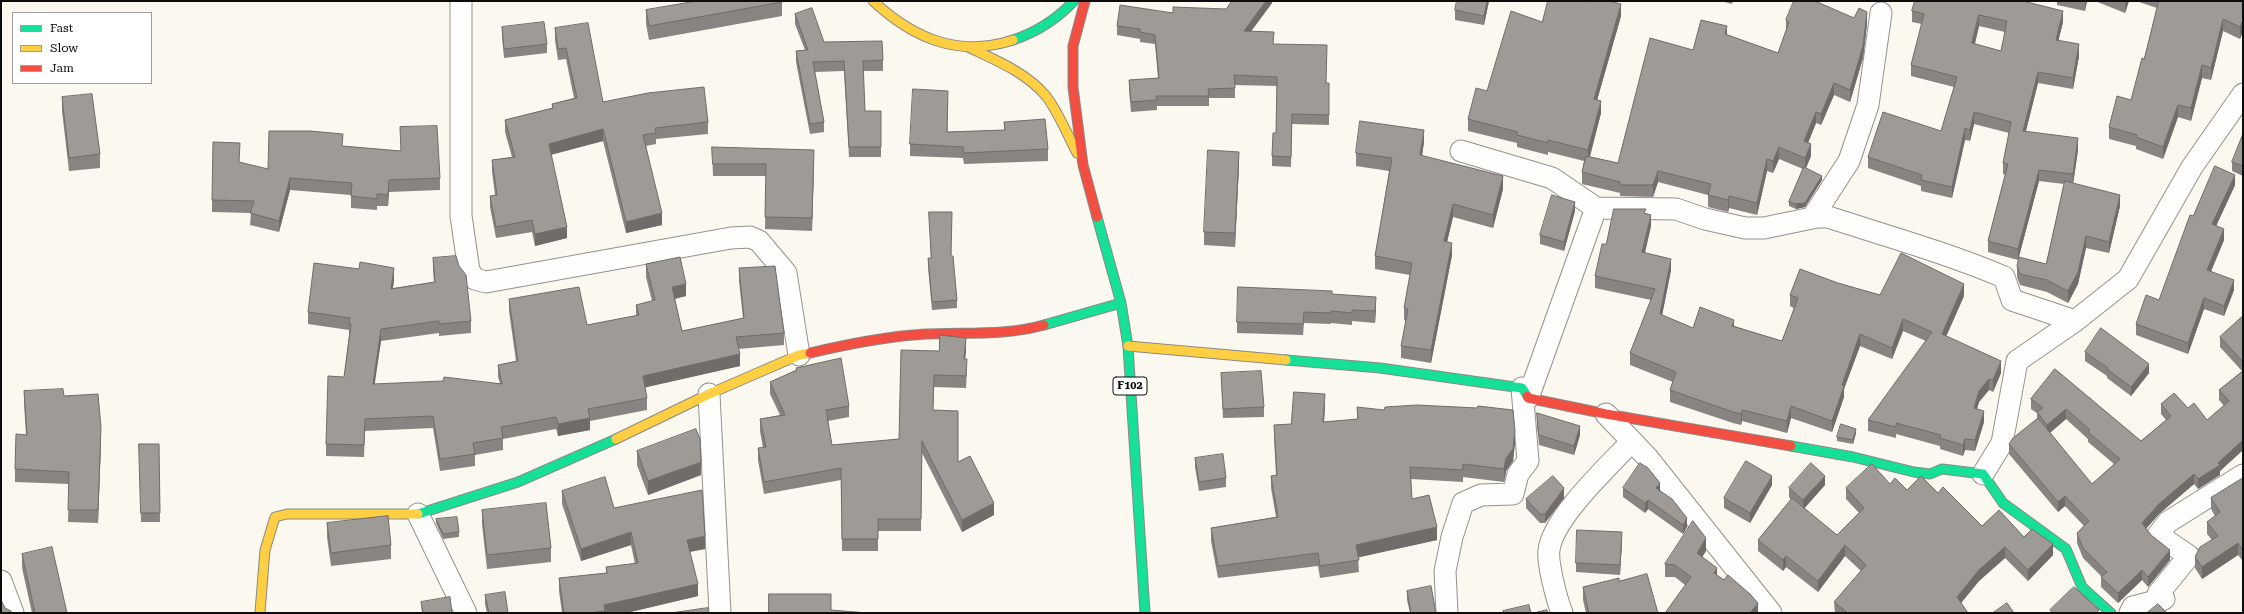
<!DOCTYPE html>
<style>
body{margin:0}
#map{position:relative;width:2244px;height:614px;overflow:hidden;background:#fbf8f0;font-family:"Roboto Serif",serif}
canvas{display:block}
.frame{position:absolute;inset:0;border:2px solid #0c0c0c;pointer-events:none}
.legend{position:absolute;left:12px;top:12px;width:140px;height:72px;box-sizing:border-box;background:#fff;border:1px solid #9e9e9e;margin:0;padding:5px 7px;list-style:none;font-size:12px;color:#0c0c0c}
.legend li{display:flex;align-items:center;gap:8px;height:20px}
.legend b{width:20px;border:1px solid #9e9e9e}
</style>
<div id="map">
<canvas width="2244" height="614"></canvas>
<div class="frame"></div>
<ul class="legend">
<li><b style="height:5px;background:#16e098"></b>Fast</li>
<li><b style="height:5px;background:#ffcf43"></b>Slow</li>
<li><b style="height:5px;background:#f24e42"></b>Jam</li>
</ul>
</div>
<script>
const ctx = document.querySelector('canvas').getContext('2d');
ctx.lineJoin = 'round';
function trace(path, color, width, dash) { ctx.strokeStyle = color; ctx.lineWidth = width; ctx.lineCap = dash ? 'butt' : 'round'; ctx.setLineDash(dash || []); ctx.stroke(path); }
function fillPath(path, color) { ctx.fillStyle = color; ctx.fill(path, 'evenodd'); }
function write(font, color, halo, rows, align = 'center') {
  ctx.font = font + ' "Roboto Serif",serif'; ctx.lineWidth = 4; ctx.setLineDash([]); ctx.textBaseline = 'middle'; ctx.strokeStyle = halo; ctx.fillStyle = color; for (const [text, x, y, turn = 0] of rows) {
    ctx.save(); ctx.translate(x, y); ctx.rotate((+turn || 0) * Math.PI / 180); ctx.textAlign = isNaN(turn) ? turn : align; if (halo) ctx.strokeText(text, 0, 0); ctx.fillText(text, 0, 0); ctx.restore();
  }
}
const street = new Path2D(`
 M461 1V216L469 271 475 279 486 282 731 238 750 237 759 241 786 273 799 355
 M1461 151 1552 178 1596 208 1676 209 1705 219 1745 228H1764L1817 217H1828C1887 236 1947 253 2004 277L2012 300 2075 321
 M1812 218 1849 161 1868 105 1881 13
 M709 394 720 613
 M1528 398 1596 208
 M1606 414 1647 457 1771 613
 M1983 474 2002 443 2017 361 2075 321 2128 279 2192 167 2243 94
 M418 514 466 613
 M1 581 13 613
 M1447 613 1445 571 1452 537 1463 503 1481 495 1513 494 1518 474 1528 461 1522 388
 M1562 613C1557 600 1547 563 1549 550 1553 517 1609 466 1632 441
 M2130 613 2133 607 2164 599 2158 594 2189 556 2158 535 2168 522 2243 475`);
const fast = new Path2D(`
 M1013 40C1037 32 1056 20 1074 1
 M1097 217 1121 303 1128 346 1145 613
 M1044 325 1121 303
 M1286 360 1380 368 1522 388 1527 396
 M1791 446 1853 457 1914 472 1930 474 1942 469 1983 474 2003 503 2066 549 2082 587 2111 613
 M418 514 518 482 616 439`);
const slow = new Path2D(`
 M873 1C913 38 958 58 1013 40
 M968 47C995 60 1026 72 1046 96 1059 113 1067 134 1077 153
 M1128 346 1286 360
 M616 439 709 394 799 355 810 353
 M260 612 265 550 275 517 287 514H418`);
const jam = new Path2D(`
 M1085 1 1073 46V87L1083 165 1097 217
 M810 353C844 345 878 338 913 335 957 331 1001 337 1044 325
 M1527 396 1528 398 1606 414 1791 446`);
const wall = new Path2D(`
 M782 1V16L649 40 646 24V10Z
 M1272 1V3L1251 31 1273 44 1326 83H1329V125L1292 124 1291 167 1272 166V156L1276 133 1277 86 1235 85V98H1209V106H1157V110L1131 112 1129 90V80L1158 78 1155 44 1140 42V39L1117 35V26L1173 13 1226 9Z
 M1489 1 1484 25 1455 20V10Z
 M1721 1H1733L1732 4Z
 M1915 1 2063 22 2058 41 2079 56 2073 89 2038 83 2026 131 2078 150 2073 183 2120 206 2109 253 2086 248 2078 284 2068 303 2047 292 2020 285 2017 277V266L2046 264 2064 184 2039 181 2018 260 1988 252V241L2005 175 2003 174V163L2009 133 1974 124 1970 141 1965 140 1952 198 1921 191V186L1868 168V157L1941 131 1954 87 1911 76V65L1922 24 1912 22V11ZM1979 26 2005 32 2001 51 1975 44Z
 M2057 1H2087L2085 11 2057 5Z
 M2095 1H2129L2125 13Z
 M2136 1H2243L2240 39 2223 31 2211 80 2202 78 2191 121 2178 117 2163 159 2136 149V146L2109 139V127L2131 100 2144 59 2157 8Z
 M795 14 824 42 883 60V71H863L865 111H881V157H849L844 71 815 72 824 122V132L810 134 796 62V51L805 50 795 24Z
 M1621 16 1597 100 1601 113 1590 157 1618 163 1693 50 1727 35 1778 53 1786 31V20L1867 24 1863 58 1850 102 1834 95 1821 125 1816 123 1808 143 1811 156 1806 168 1822 180 1805 207 1796 209 1789 206V202L1803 169 1779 159 1773 173 1767 171 1757 215 1729 208 1728 212 1708 207V195L1658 182 1653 197 1620 196V193L1582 184V172L1584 161 1548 152V155L1517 147V143L1468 131V119L1487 91 1542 22Z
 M502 27 547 44V53L504 58 502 36Z
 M555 28 603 102 708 122V134L656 139V144L646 146 662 225 626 233 603 141 551 155 567 238 535 246 532 232 496 238 490 207V196L495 195 492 171V160L512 157 505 132V120L552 108V104L574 98 566 59 558 60 555 40Z
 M62 97 100 154V168L69 171 62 111Z
 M948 103 947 132 1004 130V122L1048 149V161L964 164 963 158 910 156V144Z
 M400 127 440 178V190L389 192 388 206H377V210L351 208V195L290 190 279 232 250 225 251 213 212 212V200L268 169 343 146 401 151Z
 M2243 134V176L2232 171V162Z
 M1424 142 1422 156 1503 189 1493 228 1453 217 1447 242 1452 255 1431 363 1401 358V346L1406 321 1404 320V308L1410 275 1375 269V256L1389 171 1356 166V153Z
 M712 147 814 162 812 231 765 229 766 176H713Z
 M1239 165 1235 247 1204 245V232Z
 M2235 185 2216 226 2224 240 2211 271 2234 290 2224 316 2204 309 2188 354 2136 335V324L2159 300 2193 216Z
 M1575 211 1564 251 1540 244V235Z
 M929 212 951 256 957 300V308L932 310 928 267V258H931Z
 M1646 214 1651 226 1645 253 1671 270 1662 315 1693 328 1734 326 1782 341 1794 308 1790 306V295L1838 283 1880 295 1964 296 1946 336 2001 373 1993 392 1989 390 1979 402 1977 409 1984 422 1975 451 1965 450 1963 456 1940 449V446L1896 434V438L1868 431V420L1926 341 1903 331 1892 359 1860 346 1844 389V397L1832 432 1791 418 1787 433 1742 421 1741 425 1733 423 1670 402V390L1673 382 1630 365V353L1651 300 1595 288V276Z
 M433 258 471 321V333L439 336V333L381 341 374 384 500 383 498 377V365L516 361 509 311V299L587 325 636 316V305L652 301 646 277V264L686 296 675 299 682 331 743 318 739 281V268L784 333V345L738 349 740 366 645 387 647 398V410L590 421V430L558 436 556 429 503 439V450L475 455V466L440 471 433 428 365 431 364 457 326 456V444L344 377 349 336V330L308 324V312L394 280 393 288 434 282 433 270Z
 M1332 294 1376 308 1375 323 1352 321V325L1331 323V324L1304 323 1303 335 1237 333V322Z
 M2243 316V450L2220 471V475L2198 489 2194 484 2159 514 2146 529 2170 560 2148 587 2142 580 2118 603 2101 587V577H2102L2083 558 2077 543V533L2084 526 2065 506 2058 512 2009 454V444L2037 419V413L2031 409V399L2055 369 2141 441 2166 420 2161 414V404L2188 408 2207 420 2224 406 2219 400V390L2242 371 2220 347V337ZM2066 419 2088 439V442L2114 464 2092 484 2050 433Z
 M966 350 965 359 967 371 966 388 934 387 933 410 958 462 994 515 962 532 922 453 921 531H878V551H842L841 480 764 494 758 460V448H763L760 431V419L780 415 770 394V382L796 370V368L849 406V417L828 421 832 445 899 439 939 351Z
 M2085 352 2149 373 2131 396 2107 378V376L2085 361Z
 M1221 373 1264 407V417L1223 418Z
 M24 391 64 396 101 440 98 523 68 522 69 484 15 482V469L26 435 24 403Z
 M1325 406 1324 422 1357 419V407L1515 443 1513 461 1506 471 1504 482 1463 477V482L1411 479 1412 499 1437 540 1358 557 1359 572 1320 578 1318 566 1218 578 1211 541V528L1276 517 1271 488V476L1276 475 1274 438V425L1291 424Z
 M1537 413 1580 435 1574 455 1539 445 1537 423Z
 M1856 433 1853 444 1837 441V437Z
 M139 444H159L160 522H141Z
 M637 451 701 475 648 495 637 465Z
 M1195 458 1226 478V487L1199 491 1195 467Z
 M2243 478 2242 560 2238 555 2202 579 2195 568V557L2212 540 2207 534V522L2215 516 2211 509V498Z
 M1890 484 1907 490 1938 493 1982 526 2024 537 2053 555 2028 581 2005 558 1979 581 1961 603 1968 613H1835L1834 602 1861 571 1845 556 1818 592 1786 567 1783 571 1758 551V540L1791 500 1789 497V488L1825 485 1804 508 1837 535 1859 513 1846 499V488Z
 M1772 485 1750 523 1724 508V498Z
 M1623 488 1660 490 1687 527 1683 534 1648 509 1645 513 1623 497Z
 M562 491 614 508 705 549 690 552 698 596 626 613H562L559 591V578L606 573V567L635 564 631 545 581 561 562 504Z
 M1564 498 1545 523H1540L1526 508V499Z
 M482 510 551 548V562L487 569 482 524Z
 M436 519 459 532V537L443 539 436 523Z
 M327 523 391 545V559L331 566 327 537Z
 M1622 541 1620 575 1576 572V563Z
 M1706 551 1702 557 1717 575 1758 613 1685 585 1675 577H1665V564Z
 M22 554 67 613H32L22 568Z
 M1619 581 1658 613H1586L1583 600V587Z
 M1407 591 1436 613H1410L1407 600Z
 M485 595 508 613H487L485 604Z
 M421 602 452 613H422Z`);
const shadedWall = new Path2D(`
 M1266 1H1272V3L1244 41V31Z
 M1487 1H1489L1484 25V16Z
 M2085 1H2087L2085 11Z
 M2125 1H2129L2125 13Z
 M1621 4V16L1594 111V99Z
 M2063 11V22L2056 51V40Z
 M1867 12V24L1863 58 1850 102V90Z
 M1979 15V26L1972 54V43Z
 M2223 19V31L2211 80V68Z
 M2243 20V32L2240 39V27Z
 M1727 26V38L1725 34Z
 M2079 44V56L2073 89V78Z
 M2202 65V78L2191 121V108Z
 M2038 72V83L2023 142V131Z
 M1834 83V95L1821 125V114Z
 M948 91V103L947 144V132Z
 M1601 101V113L1588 162V150Z
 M2178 105V117L2163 159V147Z
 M1816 112V123L1804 153V141Z
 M1974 112V124L1970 141V130Z
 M1965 128V140L1952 198V187Z
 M603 129V141L549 155V144Z
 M1424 130V142L1420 168V155Z
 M2078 138V150L2073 185V174Z
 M1811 144V156L1805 170V158Z
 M1779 147V159L1773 173V161Z
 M814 150V162L812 231V218Z
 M1239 152V165L1235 247V233Z
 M1767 159V171L1757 215V203Z
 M2039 170V181L2018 260V249Z
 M1658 171V182L1653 197V185Z
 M2235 175V185L2212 235V224Z
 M1503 176V189L1493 228V215Z
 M1822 176V180L1805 207 1796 209V204Z
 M290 178V190L279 232V221Z
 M389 180V192L388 206V195Z
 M2120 195V206L2109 253V242Z
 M1729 196V208L1728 212V200Z
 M1575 202V211L1564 251V242Z
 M1453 204V217L1444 254V241Z
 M662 213V225L626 233V222Z
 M1651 215V226L1642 264V252Z
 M567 227V238L535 246V234Z
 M2224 229V240L2207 281V270Z
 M2086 236V248L2078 284 2068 303V291Z
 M1452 243V255L1431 363V350Z
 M1671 259V270L1660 326V314Z
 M394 268V280L391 301V289Z
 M2234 280V290L2224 316V306Z
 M686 284V296L672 299V287Z
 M1964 284V296L1942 346V334Z
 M1376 297V308L1375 323V311Z
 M2204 298V309L2188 354V343Z
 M1903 319V331L1892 359V348Z
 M1734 320V331L1732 326Z
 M381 329V341L373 396V384Z
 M1860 334V346L1844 389V397L1832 432V421L1842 385Z
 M966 338V350L964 371V359Z
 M740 354V366L643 388V376Z
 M2001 361V373L1993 392V380Z
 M2149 364V373L2131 396V387Z
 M1989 379V390L1979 402 1974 419V408L1979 391Z
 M1325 394V406L1323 435V422Z
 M1791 406V418L1787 433V421Z
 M2066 409V419L2047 435V425Z
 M1742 410V421L1741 425V414Z
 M1984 411V422L1975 451V440Z
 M590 418V430L558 436V424Z
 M1580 426V435L1574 455V446Z
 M101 427V440L98 523V510Z
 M1856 429V433L1853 444V440Z
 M1515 431V443L1513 461 1506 471 1504 482V469Z
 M1965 439V450L1963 456V445Z
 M2243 440V450L2220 471V475L2198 489V479L2218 463Z
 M701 462V475L648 495V481Z
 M2194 474V484L2159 514 2142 533V523L2159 504Z
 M1772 476V485L1750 523V513Z
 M1825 476V485L1803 510V500Z
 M1660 483V492L1656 488Z
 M1564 488V498L1545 523V514Z
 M2065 496V506L2058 512V502Z
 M1648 500V509L1645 513V503Z
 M994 503V515L962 532V520Z
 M1687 518V527L1683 534V525Z
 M1437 527V540L1356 558V545Z
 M631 532V545L581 561V549Z
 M1622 532V541L1620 575V565Z
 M705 536V549L687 552V540Z
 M1706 538V551L1697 565V553Z
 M2238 543V555L2202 579V567Z
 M2053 544V555L2028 581V570Z
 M1845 545V556L1818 592V581Z
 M2005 547V558L1979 581 1957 608V597L1979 570Z
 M2243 548V559L2242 560V549Z
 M2170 550V560L2148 587V577Z
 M1786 556V567L1783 571V560Z
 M1717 568V580L1714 573Z
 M2142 570V580L2118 603V593Z
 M698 584V596L626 613H605L604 605Z
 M1758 603V613H1750Z`);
const building = new Path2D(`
 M697 1H782V2L649 26 646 10Z
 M1232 1H1266L1244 31 1274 32 1273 44 1327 45 1326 83H1329V115L1292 114 1291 157 1272 156 1273 133H1276L1277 77 1234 75 1235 88 1208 89 1209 96H1156L1157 100 1131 102 1129 80 1159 78 1155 35 1140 32V29L1117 26 1120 5 1173 13V7L1226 9Z
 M1457 1H1487L1484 16 1455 10Z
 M1548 1H1588L1592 2 1593 1H1609L1621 4 1594 99 1601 101 1588 150 1548 140V143L1517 135 1518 132 1468 119 1476 88 1487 91 1511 11 1542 22Z
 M1794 1H1815L1854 18 1859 8 1867 12 1863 46 1850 90 1834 83 1821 114 1816 112 1804 141 1811 144 1805 158 1779 147 1773 161 1767 159 1757 203 1729 196 1728 200 1708 195 1711 184 1658 171 1653 185H1620V182L1582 172 1586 156 1618 163 1650 38 1693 50 1701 20 1727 26 1725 34 1778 53 1789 22 1786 20Z
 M1915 1H2023L2063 11 2056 40 2079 44 2073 78 2038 72 2023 131 2078 138 2073 174 2039 170 2018 249 1988 241 2008 164 2003 163 2011 122 1974 112 1970 130 1965 128 1952 187 1921 180 1922 175 1868 157 1883 112 1941 131 1957 77 1911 65 1924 14 1912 11ZM1979 15 2007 21 2001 51 1972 43Z
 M2159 1H2243V20L2240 27 2223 19 2211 68 2202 65 2191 108 2178 105 2163 147 2136 137 2137 135 2109 127 2117 96 2131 100 2142 58 2144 59Z
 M812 8 824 42 882 41 883 60 863 61 865 111H881V147H849L844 61 813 62 824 122 810 124 796 51 808 50 795 14Z
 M544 22 547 44 504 49 502 27Z
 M588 23 603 102 648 93 704 87 708 122 655 128 656 133 643 135 662 213 626 222 603 129 549 144 567 227 535 234 532 220 496 227 490 196 497 195 492 160 515 157 505 120 553 108 552 104 577 98 566 48 558 49 555 28Z
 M913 89 948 91 947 132 1005 130 1004 122 1045 119 1048 149 964 153 963 147 910 144Z
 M92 94 100 154 69 158 62 97Z
 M1360 121 1424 130 1420 155 1503 176 1493 215 1453 204 1444 241 1452 243 1431 350 1401 346 1408 309 1404 308 1412 263 1375 256 1392 158 1356 153Z
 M437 126 440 178 389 180 388 195 377 194V199L351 196 352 183 290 178 279 221 250 213 254 201 212 200 213 142 240 143 239 162 268 169 269 131H310L343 134 342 146 401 151 400 127Z
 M2243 134V166L2232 162Z
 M712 147 814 150 812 218 765 217 766 164H713Z
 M1208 150 1239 152 1235 233 1204 232Z
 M2215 166 2235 175 2212 224 2224 229 2207 270 2234 280 2224 306 2204 298 2188 343 2136 324 2146 295 2159 300 2190 215 2193 216Z
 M1804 167 1822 176 1805 203 1796 204 1789 202Z
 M2065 181 2120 195 2109 242 2086 236 2078 272 2068 291 2047 280 2020 274 2017 266 2019 257 2046 264Z
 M1552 195 1575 202 1564 242 1540 235Z
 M1614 209H1646L1644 213 1651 215 1642 252 1671 259 1660 314 1693 328 1700 307 1734 320 1732 326 1782 341 1798 298 1790 295 1800 269 1838 283 1880 295 1901 253 1964 284 1942 334 2001 361 1993 380 1989 379 1979 391 1974 408 1984 411 1975 440 1965 439 1963 445 1940 438 1941 435 1896 423V427L1868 420 1932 332 1903 319 1892 348 1860 334 1842 385 1844 386 1832 421 1791 406 1787 421 1742 410 1741 414 1733 412 1670 390 1676 372 1630 353 1655 289 1595 276 1602 244H1606Z
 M929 212H952L951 256H953L957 300 932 302 928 258H931Z
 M456 256 459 266 466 275 471 321 439 324V321L381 329 373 384 443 381 444 377 502 384 498 365 518 361 509 299 579 287 587 325 639 315 636 305 655 300 646 264 680 257 686 284 672 287 682 331 744 318 739 268 775 266 784 333 736 337 740 354 643 376 647 398 588 409 590 418 558 424 556 417 501 427 503 438 473 443 475 454 440 459 433 416 365 419 364 445 326 444 328 376 344 377 351 324H349L350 318 308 312 314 263 359 269 360 262 394 268 391 289 435 282 433 258Z
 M1238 287 1332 291V294L1376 297 1375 311 1352 310V313L1331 311V313L1304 312 1303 324 1237 322Z
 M2243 316V362L2220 337Z
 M2101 328 2149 364 2131 387 2107 369 2108 368 2085 352Z
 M940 335 966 338 964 359H967L966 376 934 375 933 410 958 411V462L970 456 994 503 962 520 922 441 921 519H878V539H842L841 468 764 482 758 448 766 447 760 419 785 415 770 382 797 370 796 368 841 358 849 406 826 410 832 445 899 439 901 350 939 351Z
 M2055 369 2141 441 2171 416 2161 404 2174 393 2188 408 2194 403 2207 420 2229 401 2219 390 2243 371V440L2218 463 2220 465 2198 479 2194 474 2159 504 2142 523 2151 535 2170 550 2148 577 2142 570 2118 593 2101 577 2107 572 2083 548 2077 533 2089 521 2065 496 2058 502 2009 444 2013 438 2038 418 2092 484 2120 459 2088 432 2090 430 2066 409 2047 425 2037 412 2043 408 2031 399Z
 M1261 371 1264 407 1223 409 1221 373Z
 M63 389 64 396 98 394 101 427 98 510H68L69 472 15 469 16 434 27 435 24 391Z
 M1294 392 1325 394 1323 422 1358 419 1357 407 1384 410 1385 407 1417 405 1477 408 1478 406 1513 410 1515 431 1513 449 1506 458 1504 469 1463 464V470L1410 467 1412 499 1429 495 1437 527 1356 545 1359 560 1320 566 1318 553 1218 566 1211 528 1278 517 1271 476 1277 475 1274 425 1291 424Z
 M1537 413 1580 426 1574 446 1539 435Z
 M1841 424 1856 429 1853 440 1837 437Z
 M696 429 700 439 701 462 648 481 637 451Z
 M139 444H159L160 513H141Z
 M1223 454 1226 478 1199 482 1195 458Z
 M1746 461 1772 476 1750 513 1724 498Z
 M1640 463 1648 468 1660 483 1656 488 1672 499 1687 518 1683 525 1648 500 1645 503 1623 488Z
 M1811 463 1825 476 1803 500 1789 488Z
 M1872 464 1890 484 1895 478 1907 490 1921 476 1938 493 1943 487 1982 526 1999 510 2024 537 2032 529 2053 544 2028 570 2005 547 1979 570 1957 597 1968 613H1848L1834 602 1866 565 1845 545 1818 581 1786 556 1783 560 1758 540 1792 498 1837 535 1864 508 1846 488Z
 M1553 476 1564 488 1545 514H1540L1526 499Z
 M605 477 614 508 702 490 705 536 687 540 698 584 604 605 605 611 588 613H564L559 578 607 573 606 567 638 563 631 532 581 549 562 491Z
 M2243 478V548L2242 549 2238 543 2202 567 2195 557 2200 547 2218 536 2207 522 2220 512 2211 498Z
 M546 503 551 548 487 555 482 510Z
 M388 516 391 545 331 553 327 523Z
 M457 517 459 532 443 534 436 519Z
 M1693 521 1706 538 1697 553 1717 568 1714 573 1724 580 1728 575 1750 594 1758 603 1750 613H1665L1691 577 1675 565 1665 564Z
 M1577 530 1622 532 1620 565 1576 563Z
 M52 547 67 613H35L22 554Z
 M1647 574 1658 613H1589L1583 587 1619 578V581Z
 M1431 586 1436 613H1411L1407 591Z
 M2074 587 2099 610 2096 613H2053L2050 610Z
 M505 592 508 613H489L485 595Z
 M769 594H831V610L868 613H769Z
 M450 597 452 613H423L421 602Z
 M1 600 5 608 11 611V613H1Z
 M2007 603 2014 613H1993Z
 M2158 604 2167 613H2147Z
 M1529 605 1531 613H1503V611Z
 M708 608V613H671Z
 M1547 610 1548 613H1534Z`);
const shields = [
 [1130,386,34]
];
const shieldNames = [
 ["F102",1130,386]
];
trace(street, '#94928f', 23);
trace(fast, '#8a8985', 11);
trace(slow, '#8a8985', 11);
trace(jam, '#8a8985', 11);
trace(street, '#fefefd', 21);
trace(fast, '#16e098', 9);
trace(slow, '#ffcf43', 9);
trace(jam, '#f24e42', 9);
fillPath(wall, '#888481');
fillPath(shadedWall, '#6f6c69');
fillPath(building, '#9e9a96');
trace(building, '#6f6c69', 1);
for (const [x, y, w] of shields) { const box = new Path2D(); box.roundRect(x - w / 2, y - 9, w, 18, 3); ctx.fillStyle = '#fff'; ctx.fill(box); trace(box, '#0c0c0c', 1); }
write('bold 11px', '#0c0c0c', null, shieldNames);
</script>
